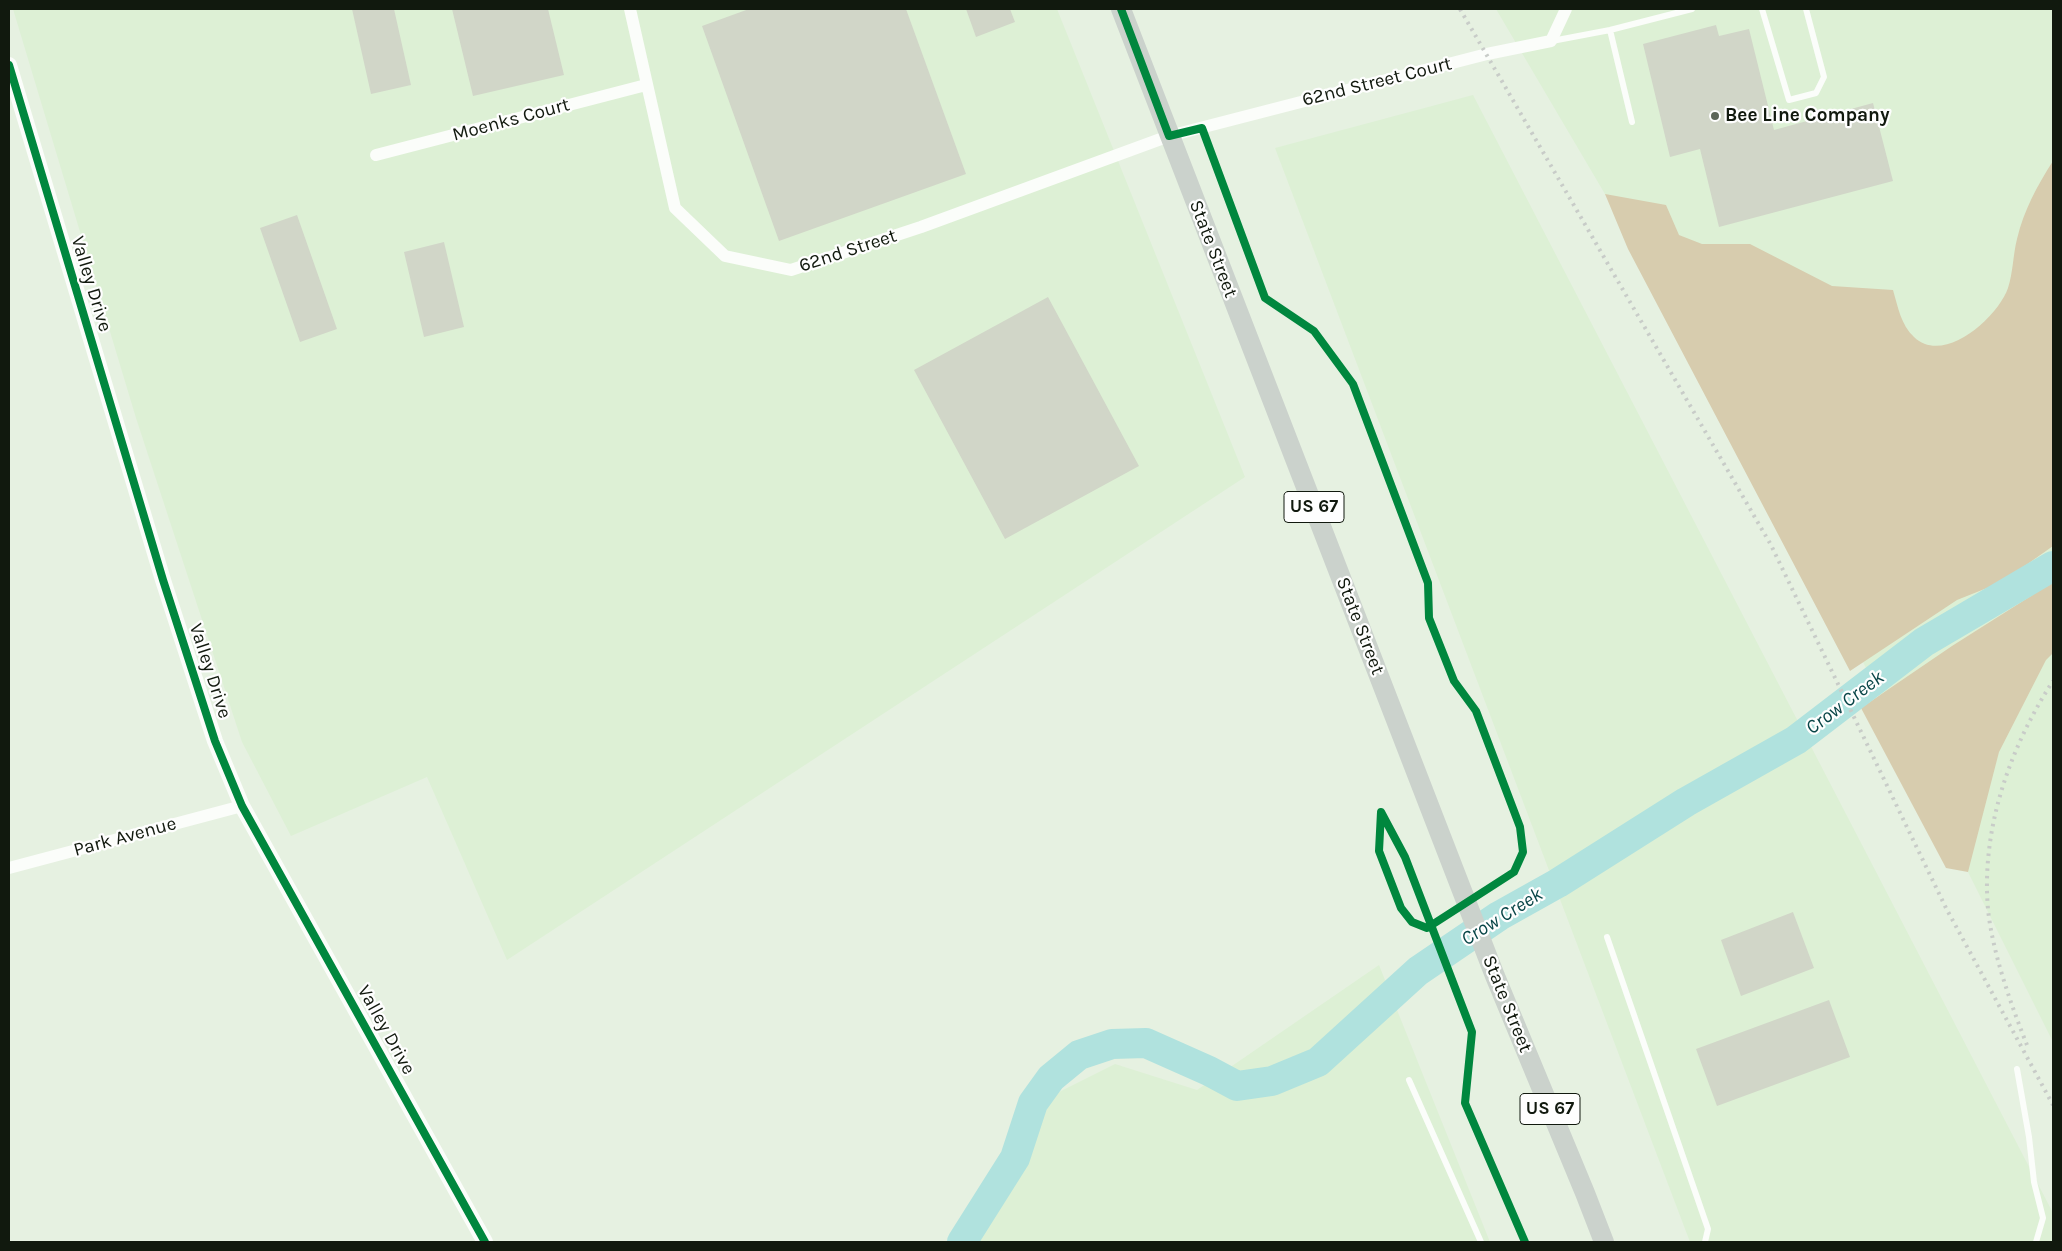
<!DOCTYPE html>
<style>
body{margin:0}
#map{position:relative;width:2062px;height:1251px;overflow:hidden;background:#e6f1e1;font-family:Karla,sans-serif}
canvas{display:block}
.frame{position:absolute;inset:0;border:10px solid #11190e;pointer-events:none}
</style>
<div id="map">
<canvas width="2062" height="1251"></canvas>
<div class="frame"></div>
</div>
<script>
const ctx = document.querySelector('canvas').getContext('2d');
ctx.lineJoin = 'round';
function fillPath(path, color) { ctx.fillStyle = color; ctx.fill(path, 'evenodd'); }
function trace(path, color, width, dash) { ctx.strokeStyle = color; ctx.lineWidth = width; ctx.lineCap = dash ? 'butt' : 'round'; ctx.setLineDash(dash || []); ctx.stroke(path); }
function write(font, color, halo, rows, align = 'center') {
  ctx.font = font + ' Karla,sans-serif'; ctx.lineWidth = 4.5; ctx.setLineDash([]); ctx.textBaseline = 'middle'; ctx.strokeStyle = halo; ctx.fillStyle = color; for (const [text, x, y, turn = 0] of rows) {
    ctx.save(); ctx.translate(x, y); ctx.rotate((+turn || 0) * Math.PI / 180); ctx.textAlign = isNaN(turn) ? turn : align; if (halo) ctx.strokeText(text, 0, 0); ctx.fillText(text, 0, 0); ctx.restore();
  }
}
const built = new Path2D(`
 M13 9H1057L1245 477 507 960 427 777 291 836 242 742 136 418Z
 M1496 9H2053V400L1913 380 1655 279Z
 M1473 95 2053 1213V1242H1690L1275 148Z
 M2053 443V1042L1846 628Z
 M1379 965 1490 1242H968L1055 1094 1115 1064 1197 1090Z`);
const forest = new Path2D(`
 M2053 161V546L2002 582 1957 600 1850 671 1628 249 1605 194 1666 205 1679 235 1702 244H1750L1832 286 1893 290C1898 307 1901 325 1914 337 1944 366 1998 317 2008 288 2013 273 2013 255 2017 239 2024 210 2037 186 2053 161Z
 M2053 582V653L2046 660 1999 752 1968 872 1946 868 1861 708 1952 646Z`);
const river = new Path2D(`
 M962 1242 1015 1158 1033 1103 1051 1078 1079 1055 1112 1044 1146 1043 1209 1071 1237 1086 1272 1081 1318 1062 1418 971 1499 916 1558 883 1686 802 1796 740 1924 642 2053 566`);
const building = new Path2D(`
 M352 9H394L411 85 371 94Z
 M452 9H548L564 75 473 96Z
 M749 9H906L966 174 779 241 702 26Z
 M966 9H1010L1015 22 976 37Z
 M1716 25 1719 36 1749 29 1774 130 1873 103 1893 181 1719 227 1700 149 1670 157 1643 44Z
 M297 215 337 329 300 342 260 228Z
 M444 242 464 327 424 337 404 252Z
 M1048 297 1139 466 1005 539 914 370Z
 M1793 912 1814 968 1741 996 1721 940Z
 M1829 1000 1850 1057 1717 1106 1696 1049Z`);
const service = new Path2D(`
 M1762 9 1789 100 1816 93 1824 77 1806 9
 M1610 30 1632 122
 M1552 41 1610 30 1692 9
 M1607 937 1708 1229 1705 1242
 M2017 1069 2029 1137 2034 1182 2043 1218 2036 1242
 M1409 1080 1481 1242`);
const minor = new Path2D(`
 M630 9 675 208 725 256 791 270 921 227 1169 136 1487 54 1551 41 1566 9
 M376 155 646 85
 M9 868 242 806`);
const tertiary = new Path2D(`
 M9 65 163 580 215 741 242 806 485 1242`);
const primary = new Path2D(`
 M1121 9 1495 976 1585 1193 1604 1242`);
const rail = new Path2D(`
 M1460 9 1771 545 1946 908 2053 1105
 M2027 1045C2011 1005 1992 951 1988 909 1981 829 2010 747 2053 681`);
const cycleway = new Path2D(`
 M1121 9 1169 136 1202 128 1265 298 1314 331 1353 384 1428 583 1429 618 1454 681 1476 711 1520 827 1523 852 1514 872 1427 928 1412 922 1401 908 1379 851 1381 812 1405 857 1472 1032 1465 1103 1525 1242
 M9 65 163 580 215 741 242 806 485 1242`);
const markers = [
 [1715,116,5,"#5c6558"]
];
const shields = [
 [1314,507,60],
 [1550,1109,60]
];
const shieldNames = [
 ["US 67",1314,507],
 ["US 67",1550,1109]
];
const streetNames = [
 ["62nd Street Court",1377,82,-14],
 ["Moenks Court",511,120,-15],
 ["State Street",1213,249,69],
 ["62nd Street",848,251,-18],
 ["Valley Drive",91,284,73],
 ["State Street",1360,626,69],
 ["Valley Drive",210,671,72],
 ["Park Avenue",125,837,-15],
 ["State Street",1507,1004,68],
 ["Valley Drive",386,1030,61]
];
const poiNames = [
 ["Bee Line Company",1725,116]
];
const waterNames = [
 ["Crow Creek",1845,703,-37],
 ["Crow Creek",1502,917,-32]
];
fillPath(built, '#ddf0d5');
fillPath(forest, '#d7ccae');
trace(river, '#b0e2de', 30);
fillPath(building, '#d1d6c8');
trace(service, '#fbfdfa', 6);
trace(minor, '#fbfdfa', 12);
trace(tertiary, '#fbfdfa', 16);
trace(primary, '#cbd2cc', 20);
trace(rail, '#c8ccc8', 4, [2.5, 5]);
trace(cycleway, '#00873e', 8);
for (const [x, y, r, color] of markers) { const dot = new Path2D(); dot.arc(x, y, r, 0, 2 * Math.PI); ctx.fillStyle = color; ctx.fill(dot); trace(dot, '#fefefe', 2); }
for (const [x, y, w] of shields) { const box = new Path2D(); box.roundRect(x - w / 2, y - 15.5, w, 31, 4); ctx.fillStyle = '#fefefe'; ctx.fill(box); trace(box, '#11190e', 1); }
write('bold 18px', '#11190e', null, shieldNames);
write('19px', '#11190e', '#fefefe', streetNames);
write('bold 19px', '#11190e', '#fefefe', poiNames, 'left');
write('italic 20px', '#094648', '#fefefe', waterNames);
</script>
